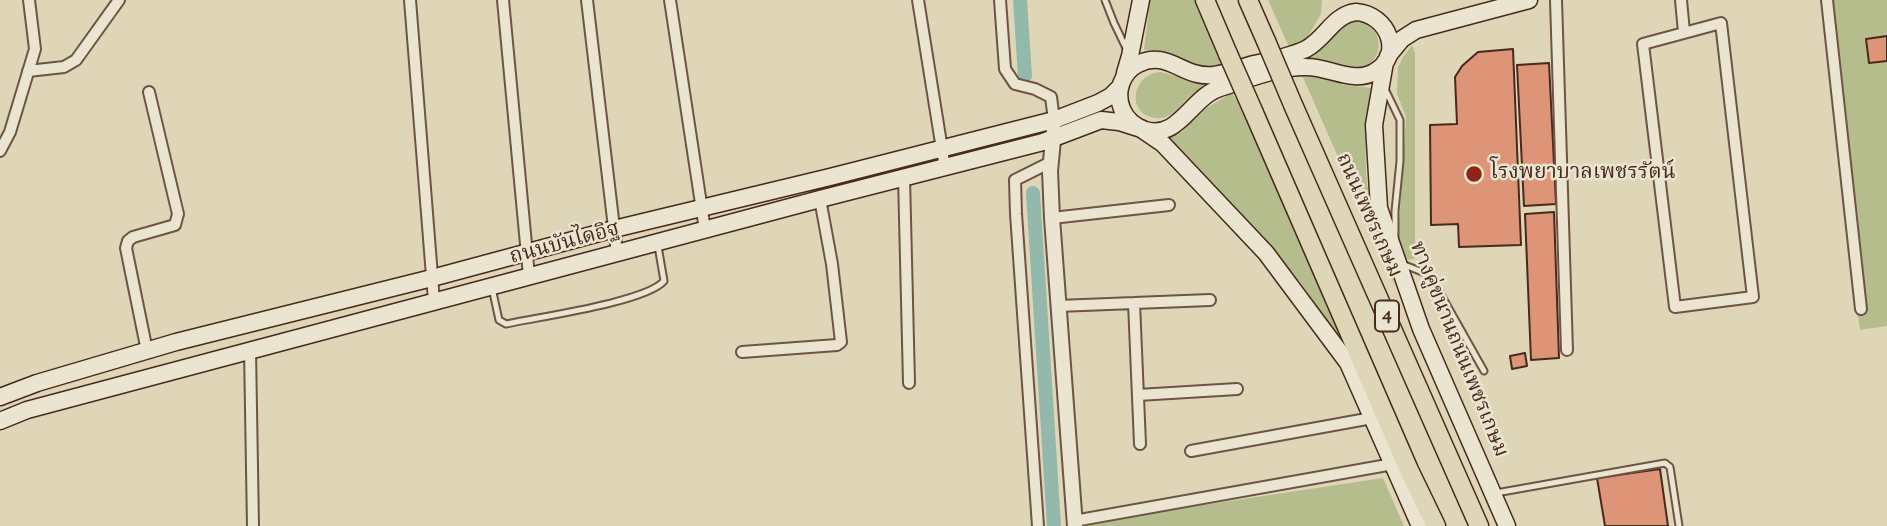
<!DOCTYPE html>
<meta charset="utf-8">
<style>
body{margin:0}
canvas{display:block;background:#dfd6b7}
</style>
<canvas width="1887" height="526"></canvas>
<script>
const ctx = document.querySelector('canvas').getContext('2d');
ctx.lineJoin = 'round';
function fillPath(path, color) { ctx.fillStyle = color; ctx.fill(path, 'evenodd'); }
function trace(path, color, width, dash) { ctx.strokeStyle = color; ctx.lineWidth = width; ctx.lineCap = dash ? 'butt' : 'round'; ctx.setLineDash(dash || []); ctx.stroke(path); }
function write(font, color, halo, rows, align = 'center') {
  ctx.font = font + ' "Sorts Mill Goudy","Noto Serif Thai",serif'; ctx.lineWidth = 5; ctx.setLineDash([]); ctx.textBaseline = 'middle'; ctx.strokeStyle = halo; ctx.fillStyle = color; for (const [text, x, y, turn = 0] of rows) {
    ctx.save(); ctx.translate(x, y); ctx.rotate((+turn || 0) * Math.PI / 180); ctx.textAlign = isNaN(turn) ? turn : align; if (halo) ctx.strokeText(text, 0, 0); ctx.fillText(text, 0, 0); ctx.restore();
  }
}
const green = new Path2D(`
 M1150 0H1198L1220 52V66L1199 68 1162 51 1144 50Z
 M1268 0H1322L1321 14 1307 38 1289 47Z
 M1828 0H1887V326L1860 330 1858 315 1867 312Z
 M1353 21C1384 21 1389 63 1358 68 1350 69 1339 64 1331 62 1323 60 1316 60 1308 59V57C1315 53 1321 48 1326 43 1335 34 1340 24 1353 21Z
 M1412 45 1415 53V258L1408 260 1400 248 1399 228 1406 117 1397 94 1398 67 1403 57Z
 M1161 72 1196 82 1220 81C1211 84 1202 87 1195 92 1181 101 1174 121 1155 118 1126 114 1131 74 1161 72Z
 M1310 72 1326 76 1344 85 1371 88C1366 122 1363 163 1369 197 1375 227 1386 257 1395 287L1302 75Z
 M1232 93 1245 113 1364 377 1301 283 1250 223 1166 137 1182 132 1198 113Z
 M1383 478 1404 526H1083V523Z`);
const canal = new Path2D(`
 M1020 0 1025 76
 M1033 193 1054 526`);
const building = new Path2D(`
 M1887 36V61L1869 63 1866 39Z
 M1513 49 1521 245 1459 247 1458 224 1431 225 1430 125 1457 124 1455 77 1462 66 1478 52Z
 M1549 63 1556 204 1524 206 1517 65Z
 M1554 212 1559 358 1531 360 1525 214Z
 M1525 353 1527 366 1512 369 1510 356Z
 M1660 469 1668 526H1605L1597 478Z`);
const service = new Path2D(`
 M1105 0 1114 23 1127 50
 M1385 89 1400 120V161L1395 211V237
 M1402 264 1430 275 1484 371
 M492 288 499 320 506 324C538 317 646 302 664 281L658 246
 M1496 493 1665 463 1670 467 1679 526`);
const minor = new Path2D(`
 M410 0 434 301
 M503 0 529 276
 M587 0 617 253
 M670 0 705 230
 M918 0 945 168
 M1000 0 1005 69 1015 84 1035 89 1051 97 1054 120
 M1556 0 1567 350
 M1681 0 1684 32
 M1827 0 1861 309
 M1721 23 1753 297 1675 307 1643 44Z
 M28 71 64 67 76 60 119 0
 M0 151 10 132 35 49 29 0
 M904 177 909 383
 M1052 218 1169 205
 M1134 303 1140 444
 M1058 306 1210 300
 M250 350 253 526
 M147 351 126 248 128 241 133 237 175 225 178 214 149 92
 M742 352 837 345 841 342 832 264 820 199
 M1138 395 1237 389
 M1191 451 1372 418
 M1074 521 1393 464
 M1038 526 1016 214 1015 180 1051 162`);
const tertiary = new Path2D(`
 M1054 130 1050 171 1052 218 1075 526`);
const secondary = new Path2D(`
 M1356 12C1388 14 1405 55 1374 72 1354 84 1329 67 1307 67 1278 66 1247 80 1220 88 1191 97 1179 140 1145 130 1134 126 1126 119 1122 109 1115 92 1122 72 1138 64 1168 49 1183 79 1214 75 1226 73 1238 69 1250 65 1268 61 1289 57 1306 49 1326 38 1333 15 1356 12Z
 M1388 56 1402 39 1416 30 1529 0
 M1385 62 1374 125 1379 208 1421 329 1507 526
 M1125 73 1130 56 1141 0
 M0 397 37 383 176 342 432 278 614 229 830 177 1054 120 1098 103 1111 96 1120 87
 M0 421 27 410 820 199 1043 142 1101 120 1119 122 1141 129 1163 144 1266 253 1348 363 1420 526`);
const trunk = new Path2D(`
 M1205 0 1228 54
 M1248 0 1266 41
 M1294 107 1479 526
 M1254 113 1409 470 1436 526`);
const trunkBridge = new Path2D(`
 M1266 41 1294 107
 M1228 54 1254 113`);
const markers = [
 [1474,174,9,"#8f2418"]
];
const shields = [
 [1387,316,24]
];
const shieldNames = [
 ["4",1387,316]
];
const poiNames = [
 ["โรงพยาบาลเพชรรัตน์",1490,174]
];
const streetNames = [
 ["ถนนเพชรเกษม",1367,216,66],
 ["ถนนบันไดอิฐ",565,245,-15],
 ["ทางคู่ขนานถนนเพชรเกษม",1457,350,68]
];
fillPath(green, '#b6bd8c');
trace(canal, '#93b9ac', 14);
fillPath(building, '#dd9477');
trace(building, '#48291d', 2);
trace(service, '#6e5444', 9);
trace(minor, '#6e5444', 14);
trace(tertiary, '#6e5444', 18);
trace(secondary, '#48291d', 19);
trace(trunk, '#48291d', 21);
trace(service, '#eae4d0', 5);
trace(minor, '#eae4d0', 10);
trace(tertiary, '#eae4d0', 14);
trace(secondary, '#eae4d0', 16);
trace(trunk, '#dfd6b7', 18);
trace(trunkBridge, '#48291d', 21, []);
trace(trunkBridge, '#dfd6b7', 18);
for (const [x, y, r, color] of markers) { const dot = new Path2D(); dot.arc(x, y, r, 0, 2 * Math.PI); ctx.fillStyle = color; ctx.fill(dot); trace(dot, '#eae4d0', 2.5); }
for (const [x, y, w] of shields) { const box = new Path2D(); box.roundRect(x - w / 2, y - 15.5, w, 31, 5); ctx.fillStyle = '#eae4d0'; ctx.fill(box); trace(box, '#48291d', 2); }
write('bold 19px', '#48291d', null, shieldNames);
write('21px', '#48291d', '#eae4d0', poiNames, 'left');
write('21px', '#48291d', '#eae4d0', streetNames);
</script>
